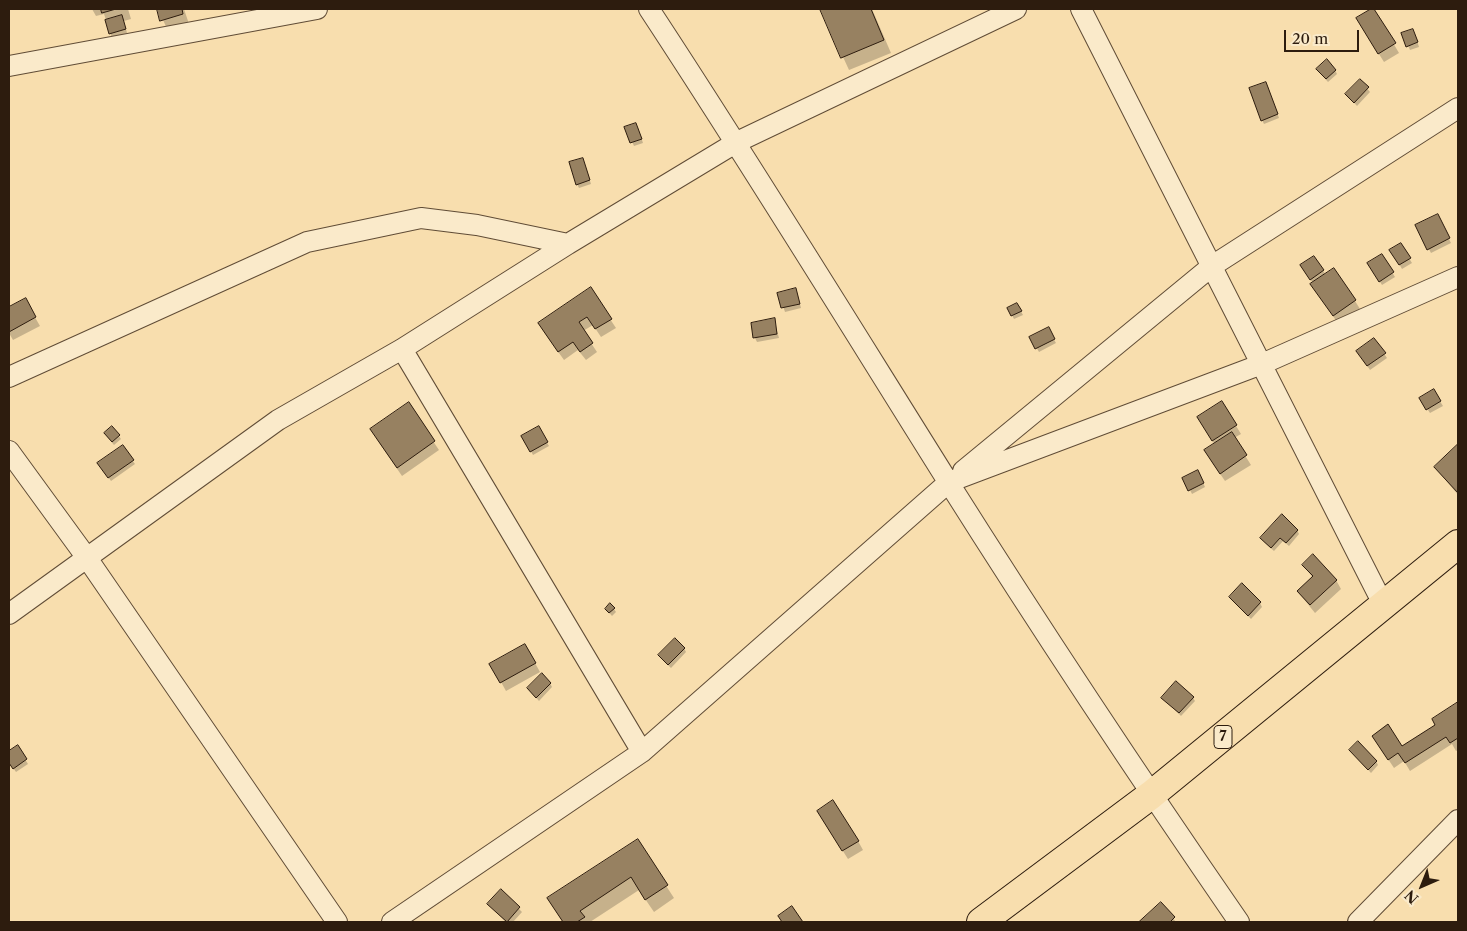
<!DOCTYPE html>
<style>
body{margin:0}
#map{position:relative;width:1467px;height:931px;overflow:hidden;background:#f8deae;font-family:"Libre Caslon Text",serif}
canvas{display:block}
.frame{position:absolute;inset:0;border:10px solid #2d1c0e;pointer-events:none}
.north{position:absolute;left:1397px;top:861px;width:50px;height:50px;-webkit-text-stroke:4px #faeaca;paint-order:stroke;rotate:224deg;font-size:14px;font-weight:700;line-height:20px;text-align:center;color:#2d1c0e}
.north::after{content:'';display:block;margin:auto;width:18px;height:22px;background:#2d1c0e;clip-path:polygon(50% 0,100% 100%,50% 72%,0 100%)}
.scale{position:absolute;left:1284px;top:30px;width:75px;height:22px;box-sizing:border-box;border:2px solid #2d1c0e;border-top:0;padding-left:6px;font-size:15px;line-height:18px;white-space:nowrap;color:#2d1c0e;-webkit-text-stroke:4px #faeaca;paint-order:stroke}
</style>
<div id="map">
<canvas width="1467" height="931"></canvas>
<div class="frame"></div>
<div class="north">N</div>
<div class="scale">20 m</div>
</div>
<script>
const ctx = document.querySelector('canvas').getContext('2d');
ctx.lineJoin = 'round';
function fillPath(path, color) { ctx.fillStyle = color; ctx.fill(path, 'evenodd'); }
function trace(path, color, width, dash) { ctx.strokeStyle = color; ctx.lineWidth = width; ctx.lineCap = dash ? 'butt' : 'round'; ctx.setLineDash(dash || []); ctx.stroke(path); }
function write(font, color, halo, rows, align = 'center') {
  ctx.font = font + ' "Libre Caslon Text",serif'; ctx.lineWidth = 4; ctx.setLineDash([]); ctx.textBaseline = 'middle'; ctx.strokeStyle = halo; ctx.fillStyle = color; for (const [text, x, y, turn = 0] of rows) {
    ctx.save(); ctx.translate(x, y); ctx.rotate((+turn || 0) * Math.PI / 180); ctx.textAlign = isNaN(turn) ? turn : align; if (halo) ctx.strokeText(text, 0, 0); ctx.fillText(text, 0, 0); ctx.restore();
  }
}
const shadow = new Path2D(`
 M92 9H128L131 19 124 21 127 33 112 38 104 14 96 16Z
 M158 9H184L190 27 169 33Z
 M821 9H872L891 53 849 70Z
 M1373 9 1399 53 1384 62 1362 27Z
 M1403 34H1415L1419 47 1410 50Z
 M1335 70 1337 74 1328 82 1320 73Z
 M1360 80 1370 92 1357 106 1347 95Z
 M1268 87 1279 118 1264 124 1262 120Z
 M626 128H638L643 143 634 146Z
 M583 159 591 184 579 188 577 184Z
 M1437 216 1451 243 1431 253 1417 226Z
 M1400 244 1412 263 1402 269 1391 250Z
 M1382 256 1395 277 1382 285 1369 264Z
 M1314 258 1326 275 1355 301 1360 309 1338 324 1304 269Z
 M590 289 616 328 601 337 593 325 583 331 597 352 586 360 578 350 564 360 544 332Z
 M796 289 801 308 785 312 779 294Z
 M25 300 40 326 13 340 9 333V309Z
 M1017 304 1023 315 1014 319 1009 309Z
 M774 320 779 338 757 342 755 338Z
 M1048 329 1056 343 1039 352 1031 338Z
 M1374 339 1387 358 1370 370 1360 355Z
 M1433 390 1443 406 1430 413 1420 398Z
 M1222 403 1241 434 1234 438 1251 465 1225 481 1210 459 1215 445 1198 417Z
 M408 404 439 450 402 476 376 438Z
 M538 428 549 446 533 455 523 436Z
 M105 434 119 436 121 439 114 445Z
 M1458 446V495L1435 467Z
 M132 460 135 464 111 481 101 467Z
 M1198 472 1205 487 1192 494 1184 478Z
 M1297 530 1299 534 1289 546 1283 541 1274 551 1264 542Z
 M1303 565 1336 580 1341 589 1315 613 1298 592 1313 578Z
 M1233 601 1260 603 1262 607 1251 619Z
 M606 609H614L616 612 612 616Z
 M525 645 540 672 506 691 491 664Z
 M684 648 686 652 671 668 662 659Z
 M550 683 552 687 539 701 531 692Z
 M1163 698H1193L1195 701 1181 716Z
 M1458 704V750L1456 751 1452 744 1410 771 1404 761 1394 768 1378 744 1402 748 1437 725 1434 720Z
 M17 747 28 764 16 772 9 762V753Z
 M1351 750 1376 761 1378 765 1371 773Z
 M823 820 858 841 863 850 848 859Z
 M637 841 674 898 654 912 639 890 590 922H563L548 899Z
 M501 891 522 912 513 922H506L488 904Z
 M1161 904 1176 922H1141Z`);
const building = new Path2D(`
 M101 9H116L102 13Z
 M157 9H182L183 14 160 21Z
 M820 9H871L884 40 841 58Z
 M1371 9H1374L1396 43 1378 54 1356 18Z
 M122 15 126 29 109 34 105 20Z
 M1413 29 1418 42 1406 47 1401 33Z
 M1327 59 1336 70 1326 79 1316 69Z
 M1360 79 1369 87 1354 103 1345 94Z
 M1266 82 1278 114 1261 121 1249 88Z
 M636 123 642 139 630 143 624 127Z
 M583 158 590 180 576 185 569 162Z
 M1438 214 1450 238 1427 250 1415 225Z
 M1401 243 1411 258 1399 265 1389 250Z
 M1382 254 1394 272 1379 282 1367 263Z
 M1314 256 1324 270 1310 280 1300 265Z
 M1334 268 1356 300 1333 316 1310 284Z
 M591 287 612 319 595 329 587 317 579 322 593 343 580 352 573 342 558 352 538 323Z
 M796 288 800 304 781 308 777 293Z
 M26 298 36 317 9 332V307Z
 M1017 303 1022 311 1011 316 1007 308Z
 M775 318 777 334 753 338 751 323Z
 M1049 327 1055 339 1035 349 1029 337Z
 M1374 338 1386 353 1367 366 1356 351Z
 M1434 389 1441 401 1426 410 1419 398Z
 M1222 401 1237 425 1212 441 1197 417Z
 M409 402 435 441 397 468 370 429Z
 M112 426 120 435 112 442 104 433Z
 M539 426 548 442 530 452 521 436Z
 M1232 432 1247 455 1220 474 1204 450Z
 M1458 444V493L1434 467Z
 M123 445 134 460 108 478 97 463Z
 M1198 470 1204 483 1188 491 1182 478Z
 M1282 514 1298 530 1286 543 1280 538 1271 548 1260 538Z
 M1313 554 1337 580 1310 605 1297 591 1313 576 1302 565Z
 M1242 583 1261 602 1248 616 1229 597Z
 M610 603 615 608 609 613 605 609Z
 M675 638 685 648 668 665 658 655Z
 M525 644 536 663 500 683 489 664Z
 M542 673 551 683 536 698 527 688Z
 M1176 681 1194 697 1179 713 1161 698Z
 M1458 702V738L1450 743 1446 737 1405 763 1398 753 1388 760 1372 736 1388 724 1402 746 1435 725 1432 719Z
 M1358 741 1377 761 1368 770 1349 750Z
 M18 745 27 759 13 769 9 763V751Z
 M833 800 859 841 842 851 817 811Z
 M638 839 668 885 645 900 631 877 580 911 585 917 577 922H563L547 898Z
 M501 889 520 907 507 922 487 904Z
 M1161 902 1175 917 1170 922H1139Z
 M792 906 803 922H782L778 916Z`);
const street = new Path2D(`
 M649 9C751 164 848 322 947 480 1041 629 1139 777 1239 922
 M1081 9 1383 604
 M9 66 317 9
 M402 349 642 752
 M9 377 307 242 421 218 477 225 568 244 737 142 1016 9
 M9 451 87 558 337 922
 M963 471 1212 266 1458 108
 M9 614 278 420 402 349 568 244
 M392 922 642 752 949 482 1262 364 1458 277
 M1358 922 1458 820`);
const highway = new Path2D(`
 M981 922 1151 795 1458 544`);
const shields = [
 [1223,737,18]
];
const shieldNames = [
 ["7",1223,737]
];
fillPath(shadow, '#0003');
fillPath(building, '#978161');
trace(building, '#2d1c0e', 1);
trace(street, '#604c36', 22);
trace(highway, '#2d1c0e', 30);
trace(street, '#faeaca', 20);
trace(highway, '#f8deae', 28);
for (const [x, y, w] of shields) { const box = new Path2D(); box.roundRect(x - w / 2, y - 11.5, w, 23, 4); ctx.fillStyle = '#faeaca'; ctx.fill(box); trace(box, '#2d1c0e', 1); }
write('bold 14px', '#2d1c0e', null, shieldNames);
</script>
